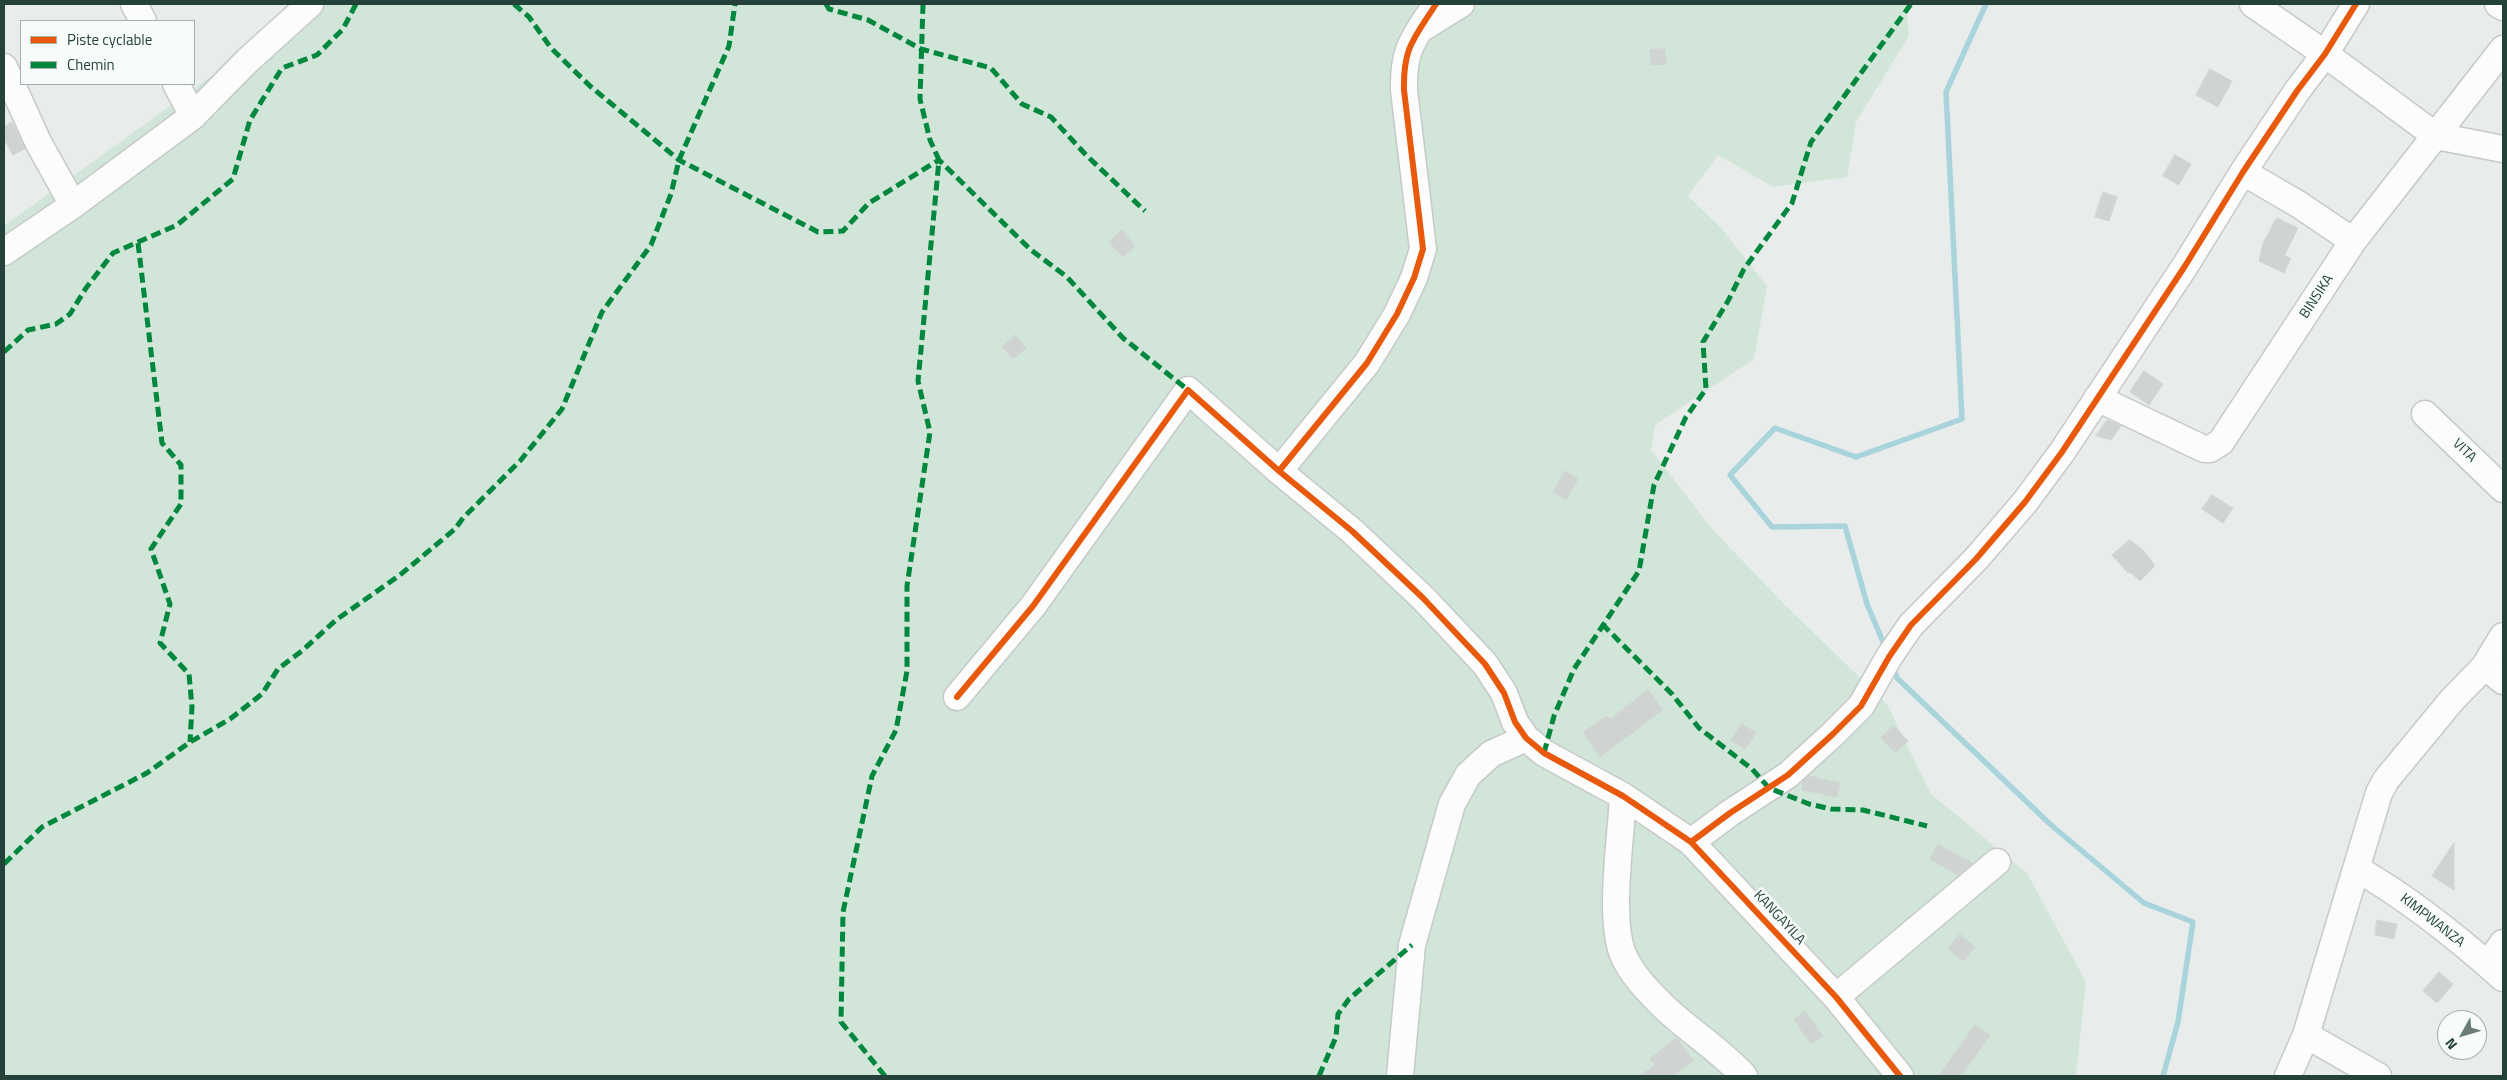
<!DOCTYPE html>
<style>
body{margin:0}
#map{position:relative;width:2507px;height:1080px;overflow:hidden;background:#e8edeb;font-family:"Titillium Web",sans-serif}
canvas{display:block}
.frame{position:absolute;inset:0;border:5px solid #24423a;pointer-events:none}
.legend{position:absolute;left:20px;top:20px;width:175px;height:65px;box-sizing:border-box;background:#f7fbf9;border:1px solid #a3b1ad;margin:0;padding:6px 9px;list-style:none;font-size:15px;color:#24423a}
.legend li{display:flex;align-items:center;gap:10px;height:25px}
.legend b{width:25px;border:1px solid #a3b1ad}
.north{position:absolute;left:2437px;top:1010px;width:50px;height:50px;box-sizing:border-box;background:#f7fbf9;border:1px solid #a3b1ad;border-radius:50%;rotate:231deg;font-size:14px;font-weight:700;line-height:20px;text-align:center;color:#24423a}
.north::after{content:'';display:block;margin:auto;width:18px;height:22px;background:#697e78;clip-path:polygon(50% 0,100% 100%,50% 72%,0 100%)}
</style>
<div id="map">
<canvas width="2507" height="1080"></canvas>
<div class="frame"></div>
<ul class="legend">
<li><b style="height:6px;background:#e8590c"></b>Piste cyclable</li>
<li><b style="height:6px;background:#00873e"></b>Chemin</li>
</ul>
<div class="north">N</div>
</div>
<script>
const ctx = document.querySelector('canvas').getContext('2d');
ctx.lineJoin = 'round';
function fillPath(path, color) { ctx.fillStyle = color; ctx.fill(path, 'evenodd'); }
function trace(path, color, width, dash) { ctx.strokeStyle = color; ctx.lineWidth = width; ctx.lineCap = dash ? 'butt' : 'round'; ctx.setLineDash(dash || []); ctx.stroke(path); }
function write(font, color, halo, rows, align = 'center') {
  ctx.font = font + ' "Titillium Web",sans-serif'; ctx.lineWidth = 5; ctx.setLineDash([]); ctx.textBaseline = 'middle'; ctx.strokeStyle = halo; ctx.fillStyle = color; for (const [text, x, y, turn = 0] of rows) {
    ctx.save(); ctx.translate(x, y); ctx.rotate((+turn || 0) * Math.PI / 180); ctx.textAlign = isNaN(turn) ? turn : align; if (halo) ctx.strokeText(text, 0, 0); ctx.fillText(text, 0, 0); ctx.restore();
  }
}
const green = new Path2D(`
 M311 4H1906L1909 36 1856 122 1847 177 1773 187 1718 155 1688 196 1721 228 1767 286 1754 359 1655 425 1651 450 1713 530 1784 604 1887 704 1931 794 2027 873 2086 982 2076 1076H4V226Z`);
const stream = new Path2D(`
 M1886 649 1867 604 1845 526 1772 527 1730 475 1775 428 1856 457 1962 419 1946 92 1986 4
 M1893 667 1897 678 2051 825 2144 903 2193 922 2178 1022 2163 1076`);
const building = new Path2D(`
 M1665 49 1666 64 1651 65 1650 50Z
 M2210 69 2232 81 2218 107 2196 95Z
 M12 122 25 149 13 155 4 139V127Z
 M2175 155 2191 164 2179 185 2163 176Z
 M2103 192 2117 197 2109 221 2095 217Z
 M2277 218 2298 228 2284 256 2291 258 2284 273 2259 261 2263 243Z
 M1122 230 1135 246 1123 257 1109 242Z
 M1015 335 1026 348 1013 359 1002 347Z
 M2144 371 2163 384 2149 405 2130 392Z
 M2107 420 2121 426 2111 440 2096 436Z
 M1565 471 1578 479 1566 500 1553 492Z
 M2212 495 2233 508 2223 523 2202 509Z
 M2130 540 2143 550 2155 566 2140 581 2130 572 2128 573 2112 555Z
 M1648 690 1663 710 1600 757 1583 732 1607 716 1610 719Z
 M1742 724 1756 733 1745 749 1731 740Z
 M1894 726 1908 741 1895 753 1881 738Z
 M1809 776 1840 783 1837 797 1802 790 1803 781Z
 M2454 843V890L2432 876Z
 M1938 844 1972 863 1958 875 1930 859Z
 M2377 920 2397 924 2394 939 2375 935Z
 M1960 934 1975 947 1963 961 1948 949Z
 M2439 972 2453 984 2437 1003 2423 991Z
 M1805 1011 1823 1036 1811 1044 1794 1020Z
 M1975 1025 1990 1035 1961 1076H1939Z
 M1676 1038 1694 1061 1672 1076H1640L1655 1065 1650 1059Z`);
const minor = new Path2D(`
 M134 4 143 21
 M2253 4 2325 54 2436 136 2503 149
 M2498 4 2503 7
 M1424 27 1461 4
 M4 67 38 142 73 205
 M176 84 193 116
 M2243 172 2298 204 2353 241
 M4 252 73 205 193 116 247 61 310 4
 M2097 398 2204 449H2210L2221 442 2353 241 2503 49
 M2425 414 2503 489
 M1279 471 1367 363 1397 314 1414 278 1423 249 1404 90C1403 47 1414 39 1436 4
 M2485 666 2503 681
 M957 697 1033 606 1188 390 1279 471 1352 531 1423 598 1485 664 1504 693 1515 722 1526 738 1544 753 1623 796 1691 842 1836 997 1900 1076
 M1623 796C1621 838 1609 914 1622 952 1630 973 1648 991 1663 1006 1689 1031 1720 1050 1744 1076
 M1691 842 1730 813 1788 775 1833 734 1861 706 1889 657 1911 625 1976 559 2025 502 2062 452 2185 266 2243 172 2297 91 2325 54 2356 4
 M2357 869C2410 899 2458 938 2503 978
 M2488 964 2503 943
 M1836 997 1997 862
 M2306 1035 2378 1076
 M1400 1076 1412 945 1452 804 1468 775 1491 754 1526 738
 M2288 1076 2306 1035 2379 793 2386 780 2452 700 2485 666 2503 636`);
const quiet = new Path2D(`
 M514 4 529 17 551 48 590 86 679 160 818 232 843 231 869 203 939 160 1031 250 1067 277 1123 338 1188 390
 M826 4 829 9 868 20 921 49 991 68 1022 104 1051 117 1086 155 1145 211
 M138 243 162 443 181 465V504L151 549 170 604 160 643 189 674 192 707 190 742
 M4 352 28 330 56 324 70 314 86 288 113 253 177 225 233 179 250 120 282 68 317 55 343 29 356 4
 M1602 624 1672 694 1699 728 1752 769 1769 788 1809 804 1831 809 1863 810 1927 826
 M1544 753 1554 716 1574 669 1639 571 1654 485 1686 417 1706 389 1703 342 1728 301 1744 269 1792 203 1811 142 1911 4
 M4 864 42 827 147 773 190 742 230 719 262 694 278 669 303 650 336 620 400 575 455 529 463 518 520 461 562 409 602 312 651 245 671 194 679 160 729 46 735 4
 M885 1076 841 1022 843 912 872 776 896 730 907 671V586L930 432 918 381 939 160 930 140 920 99 923 4
 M1319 1076 1336 1037 1338 1014 1349 999 1412 945`);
const cycleway = new Path2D(`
 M1279 471 1367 363 1397 314 1414 278 1423 249 1404 90C1403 47 1414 39 1436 4
 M957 697 1033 606 1188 390 1279 471 1352 531 1423 598 1485 664 1504 693 1515 722 1526 738 1544 753 1623 796 1691 842 1836 997 1900 1076
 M1691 842 1730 813 1788 775 1833 734 1861 706 1889 657 1911 625 1976 559 2025 502 2062 452 2185 266 2243 172 2297 91 2325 54 2356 4`);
const streetNames = [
 ["BINSIKA",2317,297,-57],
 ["VITA",2464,451,44],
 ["KANGAYILA",1779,918,47],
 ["KIMPWANZA",2432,921,38]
];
fillPath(green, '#d1e6d8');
trace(stream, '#a9d4db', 5.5);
fillPath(building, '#cfd4d2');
trace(building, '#d1d6d4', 1);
trace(minor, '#c5cac8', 29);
trace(minor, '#fcfcfc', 26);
trace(quiet, '#00873e', 5, [10, 5]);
trace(cycleway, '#e8590c', 6);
write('14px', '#24423a', '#f7fbf9', streetNames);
</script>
